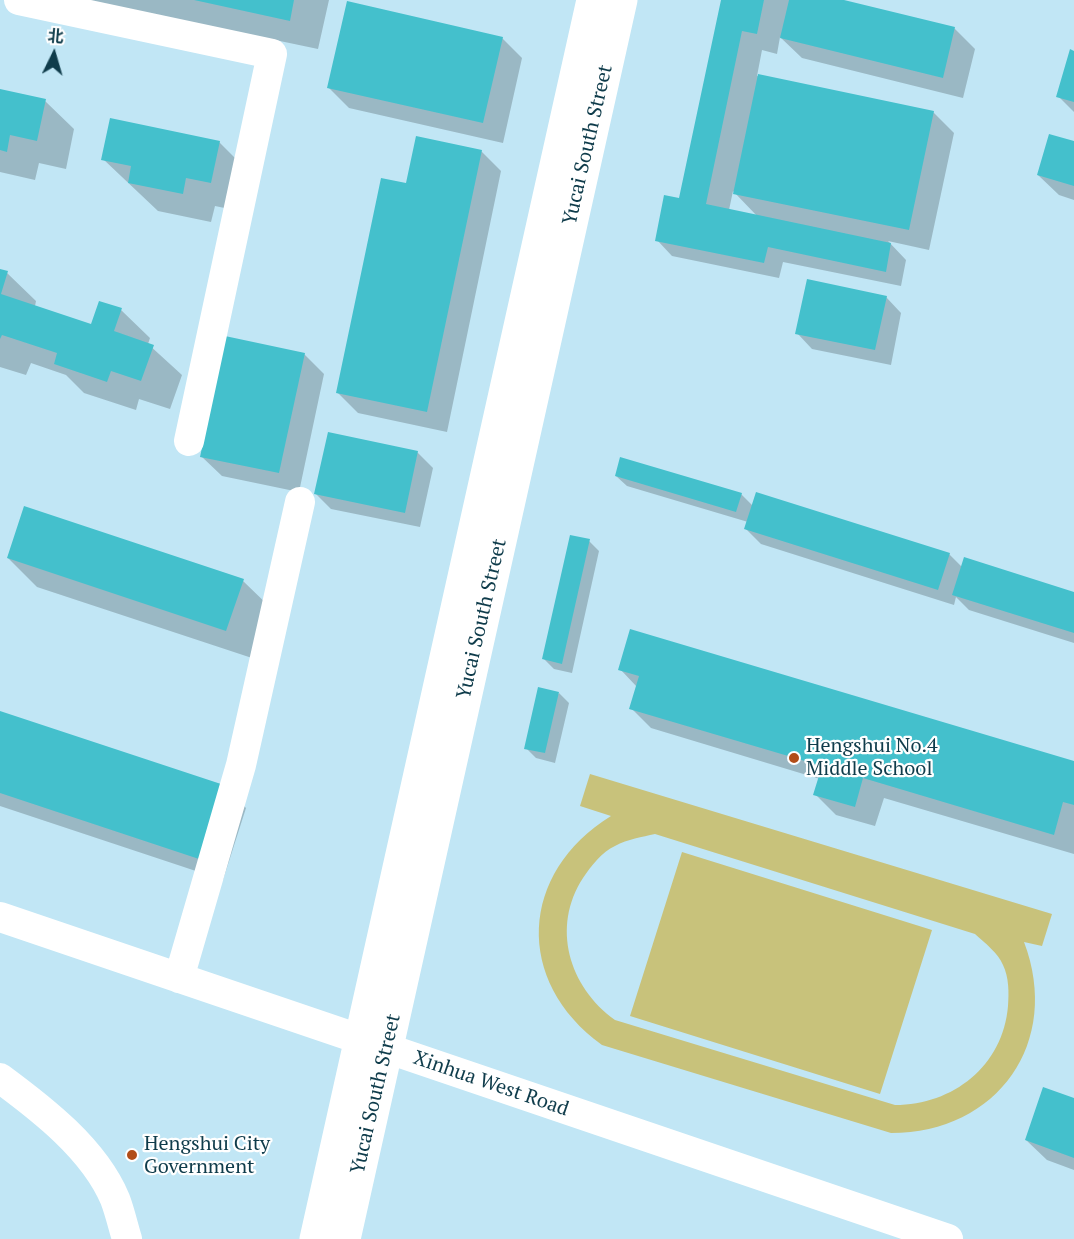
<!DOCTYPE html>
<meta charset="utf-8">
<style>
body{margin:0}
#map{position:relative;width:1074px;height:1239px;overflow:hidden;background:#c1e6f5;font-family:"PT Serif","Noto Sans SC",serif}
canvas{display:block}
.north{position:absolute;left:24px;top:24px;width:60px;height:60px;-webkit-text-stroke:4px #fff;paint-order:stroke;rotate:5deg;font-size:16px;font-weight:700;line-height:24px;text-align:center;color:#0f3c4b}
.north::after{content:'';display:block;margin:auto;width:21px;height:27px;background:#0f3c4b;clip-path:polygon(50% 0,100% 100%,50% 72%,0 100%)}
</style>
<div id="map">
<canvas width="1074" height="1239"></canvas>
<div class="north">北</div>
</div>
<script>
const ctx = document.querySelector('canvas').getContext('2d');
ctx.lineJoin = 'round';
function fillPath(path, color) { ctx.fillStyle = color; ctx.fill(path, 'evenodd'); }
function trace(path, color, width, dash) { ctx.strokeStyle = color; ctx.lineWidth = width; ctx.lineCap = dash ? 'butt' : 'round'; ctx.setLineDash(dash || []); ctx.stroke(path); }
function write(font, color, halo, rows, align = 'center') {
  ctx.font = font + ' "PT Serif",serif'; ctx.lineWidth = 4.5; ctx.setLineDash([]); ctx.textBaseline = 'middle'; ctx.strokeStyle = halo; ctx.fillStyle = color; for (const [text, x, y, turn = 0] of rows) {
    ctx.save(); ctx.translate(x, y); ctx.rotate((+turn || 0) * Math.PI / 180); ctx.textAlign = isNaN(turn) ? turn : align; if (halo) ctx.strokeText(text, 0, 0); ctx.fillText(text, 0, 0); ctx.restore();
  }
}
const green = new Path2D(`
 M590 774 1052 914 1042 946 1024 942C1062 1042 998 1133 891 1133L602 1045C514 981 519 873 611 816L580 806ZM655 834 975 934C985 943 998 953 1003 965 1009 977 1009 993 1008 1006 1003 1066 953 1105 895 1105L615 1020C569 987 551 927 583 878 591 866 602 852 615 846 628 839 642 837 655 834Z
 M682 852 932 930 880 1094 630 1016Z`);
const shadow = new Path2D(`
 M85 0H329L318 49Z
 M722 0H838L954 28 975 49 963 98 802 58 780 37 777 54 762 50 757 76 933 112 954 133 929 250 888 241 906 260 901 286 783 262 779 278 672 256 657 240 684 201ZM733 191 758 217 729 210Z
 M502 38 522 58 503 143 349 108 329 88Z
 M1074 52V112L1058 96Z
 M0 91 45 101 74 129 66 169 39 163 35 180 0 172Z
 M219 142 248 171 239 211 215 206 211 222 158 211 103 159Z
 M1074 143V200L1059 195 1038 175Z
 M481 151 501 171 447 432 358 413 338 393 407 185Z
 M0 270 7 273 36 301 35 306 92 326 121 310 150 338 148 344 182 375 170 409 139 399 136 410 84 393 66 375 31 363 26 375 0 367Z
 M886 297 901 313 891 365 812 349 797 333Z
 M304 354 324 374 299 492 222 476 201 456Z
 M417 452 433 468 420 527 331 509 316 494Z
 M616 476 741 494 753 506 949 554 962 567 1074 593V643L969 610 956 597 954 605 761 544 746 529 748 522 627 486Z
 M589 541 599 551 572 673 554 669 544 659Z
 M8 558 243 581 272 609 255 659 37 587Z
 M620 669 1074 762V854L884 798 875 826 836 815 815 794 820 779 651 728 631 708 637 687Z
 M559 693 569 703 555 763 536 758 526 748Z
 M0 713 226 788 246 808 223 880 0 806Z
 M1074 1100V1170L1047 1160 1026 1140Z`);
const building = new Path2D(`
 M194 0H294L290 21Z
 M721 0H764L757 34 742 31 706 204 891 243 886 272 768 247 764 263 655 241 664 195 679 198Z
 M789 0H844L955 27 943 78 780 38Z
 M347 1 503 37 483 123 327 88Z
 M1070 49 1074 51V102L1056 97Z
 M758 74 934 111 909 230 733 194Z
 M0 89 46 99 37 141 10 135 7 152 0 150Z
 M110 118 220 141 211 183 186 178 183 194 128 183 131 166 101 160Z
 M1049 134 1074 141V186L1037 175Z
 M416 136 482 150 427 412 336 393 381 178 406 183Z
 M0 269 8 271 1 294 91 324 99 301 122 308 114 331 154 345 141 381 111 371 107 382 54 364 57 353 2 335 0 339Z
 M807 279 887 296 875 350 795 334Z
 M225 336 305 353 279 473 200 457Z
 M328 432 418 451 405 513 314 494Z
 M620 457 742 493 736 512 615 476Z
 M756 492 950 553 938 590 744 529Z
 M24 506 244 579 226 631 7 558Z
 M570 535 590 539 562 664 542 659Z
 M964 557 1074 592V633L952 595Z
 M630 629 1074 761V805L1063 802 1054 835 863 778 855 807 813 795 822 766 629 709 639 676 618 670Z
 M538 687 559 692 545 753 524 749Z
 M0 711 227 786 202 860 0 793Z
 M1043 1087 1074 1098V1158L1025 1140Z`);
const minor = new Path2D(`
 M19 0 272 54 189 441
 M0 917 948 1239
 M179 978 241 765 300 502
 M0 1078C42 1109 94 1149 115 1199 120 1212 123 1226 127 1239`);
const major = new Path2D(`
 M316 1239 593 0
 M344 1239 621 0`);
const markers = [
 [794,758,6,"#b14d18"],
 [132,1155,6,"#b14d18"]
];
const streetNames = [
 ["Yucai South Street",588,145,-77],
 ["Yucai South Street",482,619,-77],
 ["Xinhua West Road",491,1084,19],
 ["Yucai South Street",376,1094,-77]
];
const poiNames = [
 ["Hengshui No.4",806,746],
 ["Middle School",806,769],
 ["Hengshui City",144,1144],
 ["Government",144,1167]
];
fillPath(green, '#c8c27b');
fillPath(shadow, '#0003');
fillPath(building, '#44c0cc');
trace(minor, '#fff', 30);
trace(major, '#fff', 33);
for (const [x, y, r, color] of markers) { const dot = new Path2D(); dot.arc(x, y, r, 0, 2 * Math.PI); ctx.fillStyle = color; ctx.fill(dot); trace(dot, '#fff', 2); }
write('20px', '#0f3c4b', '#fff', streetNames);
write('20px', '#0f3c4b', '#fff', poiNames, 'left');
</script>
